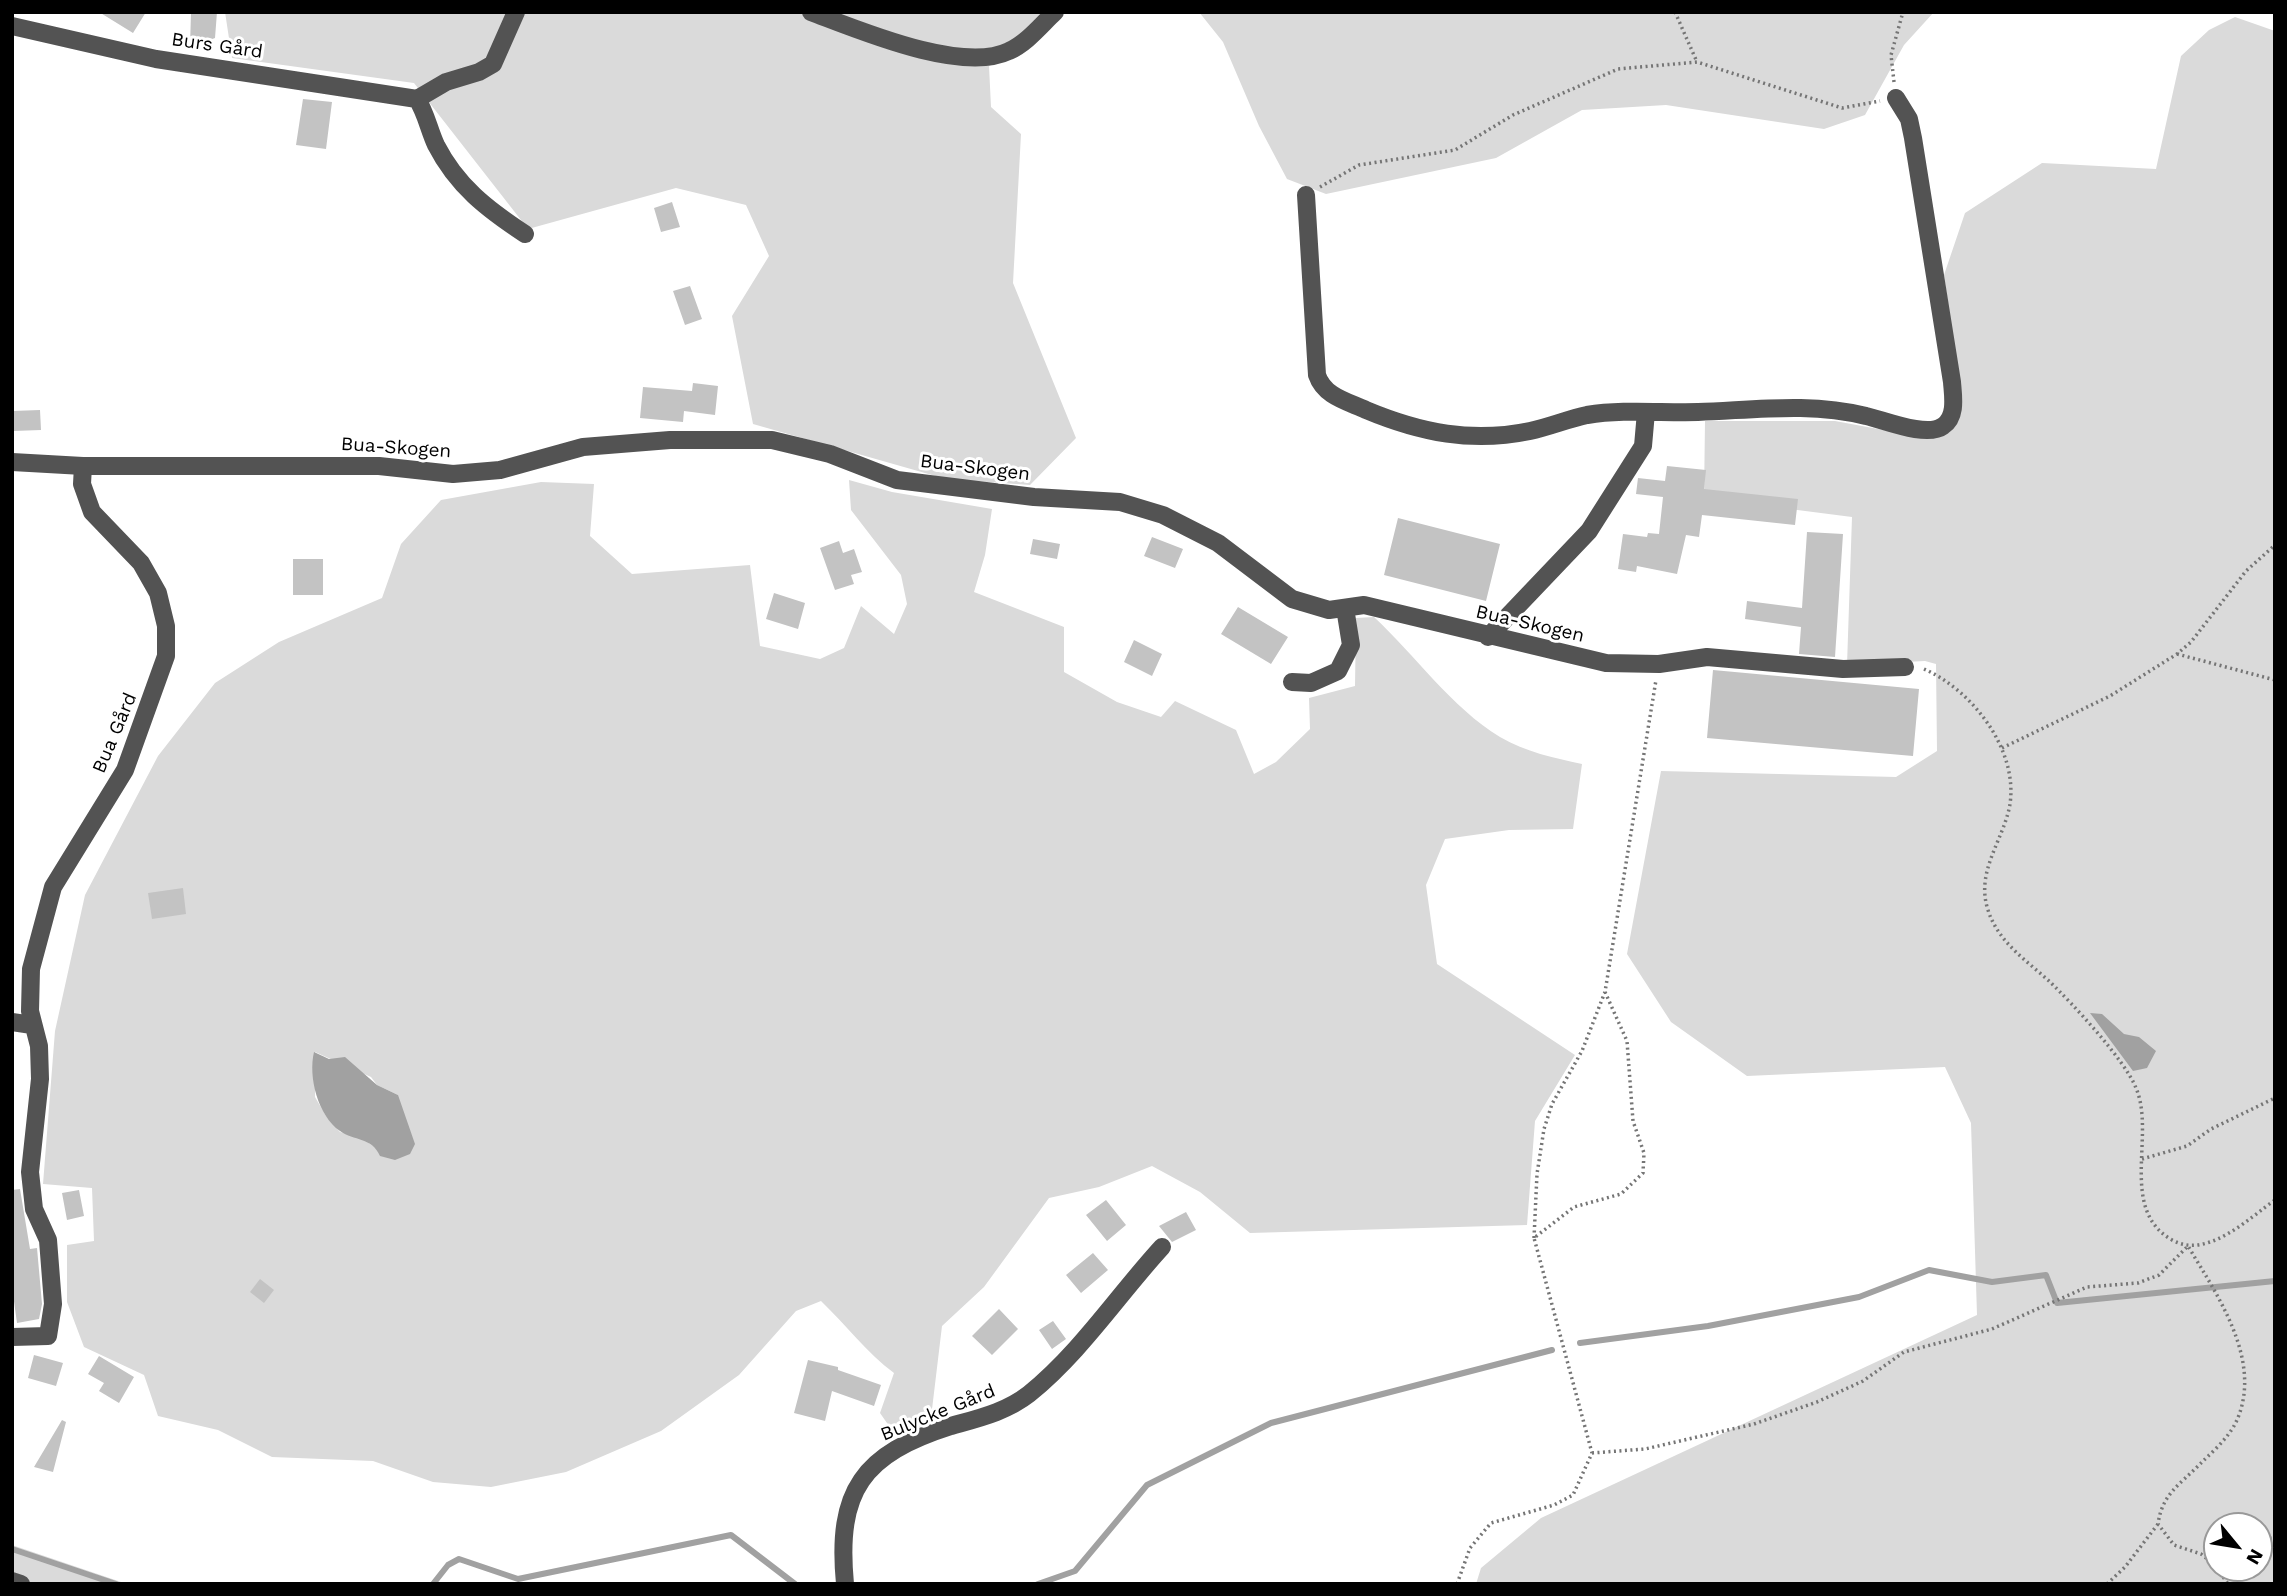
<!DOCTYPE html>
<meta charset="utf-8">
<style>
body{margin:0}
#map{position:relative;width:2287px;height:1596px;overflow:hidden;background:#fff;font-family:"Work Sans",sans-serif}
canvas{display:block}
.frame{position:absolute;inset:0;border:14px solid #000;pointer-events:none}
.north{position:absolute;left:2203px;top:1512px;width:70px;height:70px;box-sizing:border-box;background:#fff;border:2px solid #999;border-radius:50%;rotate:120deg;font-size:19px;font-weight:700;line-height:28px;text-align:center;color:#000}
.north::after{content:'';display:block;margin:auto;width:24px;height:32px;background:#000;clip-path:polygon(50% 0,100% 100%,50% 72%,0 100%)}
</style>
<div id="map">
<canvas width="2287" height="1596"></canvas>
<div class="frame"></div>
<div class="north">N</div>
</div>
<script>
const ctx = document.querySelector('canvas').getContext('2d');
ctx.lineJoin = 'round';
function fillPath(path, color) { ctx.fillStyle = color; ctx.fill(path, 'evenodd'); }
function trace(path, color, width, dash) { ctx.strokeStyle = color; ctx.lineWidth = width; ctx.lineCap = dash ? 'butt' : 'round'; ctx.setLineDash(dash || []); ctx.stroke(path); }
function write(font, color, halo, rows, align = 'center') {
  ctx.font = font + ' "Work Sans",sans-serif'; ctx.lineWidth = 6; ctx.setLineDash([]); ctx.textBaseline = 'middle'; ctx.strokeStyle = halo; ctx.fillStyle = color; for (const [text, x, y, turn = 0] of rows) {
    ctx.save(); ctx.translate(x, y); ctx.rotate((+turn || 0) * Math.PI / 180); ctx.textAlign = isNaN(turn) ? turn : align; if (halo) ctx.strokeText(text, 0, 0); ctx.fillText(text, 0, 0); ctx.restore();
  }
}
const green = new Path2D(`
 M225 12H1062L1011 57 989 66 991 107 1021 134 1013 283 1076 438 1030 485 946 479 753 424 732 316 769 256 746 205 676 188 528 229 414 83 232 58Z
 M1199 12H1934L1904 45 1865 115 1824 129 1666 105 1582 110 1496 158 1326 194 1287 179 1259 126 1223 42Z
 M2235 17 2275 31V1584H1476L1481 1568 1541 1518 1977 1315 1971 1123 1945 1067 1747 1076 1671 1022 1627 954 1661 771 1896 777 1937 751 1936 664 1925 661 1847 665 1852 517 1704 498 1705 421H1835L1889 431 1956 423 1962 400 1944 275 1965 213 2042 163 2156 169 2181 56 2209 30ZM2217 1526H2259V1568H2217Z
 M849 480 892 492 992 509 985 555 974 592 1064 627V672L1117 702 1161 717 1175 701 1236 730 1254 774 1276 762 1310 729 1309 698 1355 686 1356 618 1374 617C1415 655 1452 708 1500 737 1526 752 1554 758 1582 764L1573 829 1509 830 1445 839 1426 885 1437 964 1575 1055 1535 1121 1527 1225 1250 1233 1200 1192 1152 1166 1099 1187 1049 1198 984 1287 942 1326 930 1426 896 1436 880 1413 894 1373C867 1353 846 1325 821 1301L796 1311 739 1375 661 1431 566 1472 491 1487 433 1482 373 1461 272 1457 218 1430 158 1416 144 1375 84 1347 67 1302V1245L94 1241 92 1188 43 1184 55 1031 85 895 158 756 215 683 279 642 382 598 401 544 441 500 541 482 594 484 590 536 632 574 750 565 760 646 820 659 844 648 861 606 894 634 907 604 901 575 851 510ZM315 1052 371 1077 377 1085 398 1095 377 1149 361 1137 340 1132 326 1116 315 1097Z
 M12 1545 127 1584H12Z`);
const water = new Path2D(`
 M2090 1013 2102 1014 2124 1034 2139 1037 2156 1051 2147 1068 2133 1071Z
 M314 1052 329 1059 345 1057 377 1085 398 1095 415 1144 410 1154 395 1160 380 1156C372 1137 354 1141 340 1131 318 1116 308 1077 314 1052Z`);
const stream = new Path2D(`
 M1580 1343 1708 1326 1859 1297 1929 1270 1992 1282 2046 1275 2057 1303 2275 1281
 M12 1549 116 1584
 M433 1584 448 1565 459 1559 518 1579 731 1535 795 1584
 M1038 1584 1075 1571 1147 1485 1271 1423 1552 1350`);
const building = new Path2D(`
 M99 12H146L133 33Z
 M191 12H217L215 38 190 47Z
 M303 99 332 102 326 149 296 145Z
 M672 202 680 227 661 232 654 208Z
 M690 286 702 319 685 325 673 291Z
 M693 383 718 386 715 415 684 411 683 422 640 418 643 387 692 391Z
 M40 410 41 430 13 431 12 411Z
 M1667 466 1706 470 1704 489 1798 499 1795 525 1702 515 1699 537 1686 535 1677 574 1637 566 1636 572 1618 569 1623 534 1647 537 1648 533 1659 534 1663 497 1636 494 1638 478 1665 481Z
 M1398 518 1500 544 1486 601 1384 575Z
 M1807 532 1843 534 1835 657 1799 654 1801 627 1745 619 1747 601 1802 608Z
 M1152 537 1183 549 1175 568 1144 556Z
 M1033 539 1060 544 1057 559 1030 554Z
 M839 541 843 553 854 549 862 572 851 575 854 584 835 590 820 548Z
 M293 559H323V595H293Z
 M774 593 805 603 798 629 766 619Z
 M1238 607 1288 637 1271 664 1221 634Z
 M1134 640 1162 654 1152 676 1124 662Z
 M1713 670 1919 689 1913 756 1707 738Z
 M183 888 186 914 152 919 148 893Z
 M20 1189 30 1249 37 1248 42 1304 39 1319 17 1323 12 1287V1190Z
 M79 1190 84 1216 67 1220 62 1193Z
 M1106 1200 1126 1225 1107 1241 1086 1215Z
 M1186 1212 1196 1230 1172 1242 1159 1226Z
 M1093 1253 1108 1270 1081 1293 1066 1275Z
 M260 1279 274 1290 264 1303 250 1292Z
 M999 1309 1018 1329 992 1355 972 1336Z
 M1053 1321 1066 1339 1052 1349 1039 1330Z
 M34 1355 63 1363 56 1386 28 1378Z
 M99 1356 134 1377 119 1403 99 1391 104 1383 88 1374Z
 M808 1360 838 1367V1370L881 1385 874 1406 832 1391 825 1421 794 1413Z
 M62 1420 66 1422 53 1472 34 1467Z`);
const path = new Path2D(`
 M1675 12 1697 62
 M1894 82 1891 55 1903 12
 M1320 187 1359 165 1455 150 1513 115 1618 69 1697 62 1842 108 1880 101
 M2177 654 2275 680
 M1924 669C1972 690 2018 749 2010 804 2004 840 1975 871 1988 910 1998 942 2026 960 2049 981 2072 1003 2125 1060 2136 1088 2156 1135 2118 1209 2172 1240 2207 1260 2249 1218 2275 1200
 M2002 748 2110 696 2177 654 2191 642 2246 571 2275 545
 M2142 1159 2187 1146 2211 1129 2275 1098
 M1534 1238 1537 1174 1544 1129 1552 1104 1582 1051 1605 992
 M1592 1453 1645 1449 1754 1424 1817 1402 1863 1381 1904 1352 1992 1329 2087 1287 2138 1283 2159 1275 2188 1246C2217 1295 2263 1360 2237 1420 2229 1438 2212 1452 2199 1465 2178 1486 2162 1495 2158 1524L2174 1545 2201 1554 2217 1567
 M2259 1541 2275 1537
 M2217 1568 2228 1584
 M1457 1584 1470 1548 1491 1523 1554 1505 1573 1495 1592 1453 1534 1238 1574 1207 1621 1194 1643 1173 1644 1153 1633 1121 1627 1041 1605 992 1656 680
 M2107 1584 2125 1567 2158 1524`);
const minor = new Path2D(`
 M811 12C859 30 962 74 1009 51 1027 43 1041 25 1055 12
 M12 26 156 59 417 99C426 113 429 130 436 145 457 186 487 209 525 234
 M417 99 446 82 479 72 493 64 516 12
 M1306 195 1317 375C1324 396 1346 401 1366 410 1421 433 1472 443 1530 431 1549 427 1568 419 1587 415 1623 409 1661 413 1698 412 1755 410 1810 402 1866 416 1884 420 1927 438 1943 426 1957 417 1953 396 1952 382L1913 138 1909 119 1896 98
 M12 462 83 466H379L453 474 500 470 583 447 670 440H772L830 454 897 480 1034 497 1120 502 1163 515 1218 543 1292 599 1329 610 1364 605 1606 663 1659 664 1707 657 1843 669 1905 667
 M1488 637 1589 531 1643 446 1646 412
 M1292 682 1311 683 1338 671 1351 645 1345 608
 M12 1022 32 1025
 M12 1337 48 1336 53 1304 48 1240 34 1209 30 1172 40 1079 39 1046 30 1011 31 969 53 887 125 770 166 656V626L158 593 141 563 92 512 82 484 83 466
 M12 1581 21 1584
 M845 1584C836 1490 863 1454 951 1426 979 1418 1006 1412 1029 1394 1080 1353 1118 1295 1162 1247`);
const streetNames = [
 ["Burs Gård",217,46,8],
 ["Bua-Skogen",396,448,4],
 ["Bua-Skogen",975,468,7],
 ["Bua-Skogen",1530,624,13],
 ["Bua Gård",115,733,-67],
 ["Bulycke Gård",938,1413,-22]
];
fillPath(green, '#dadada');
fillPath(water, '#a1a1a1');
trace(stream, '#a1a1a1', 6);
fillPath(building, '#c3c3c3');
trace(path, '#757575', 3.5, [2, 3.5]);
trace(minor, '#535353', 18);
write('19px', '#000', '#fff', streetNames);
</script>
